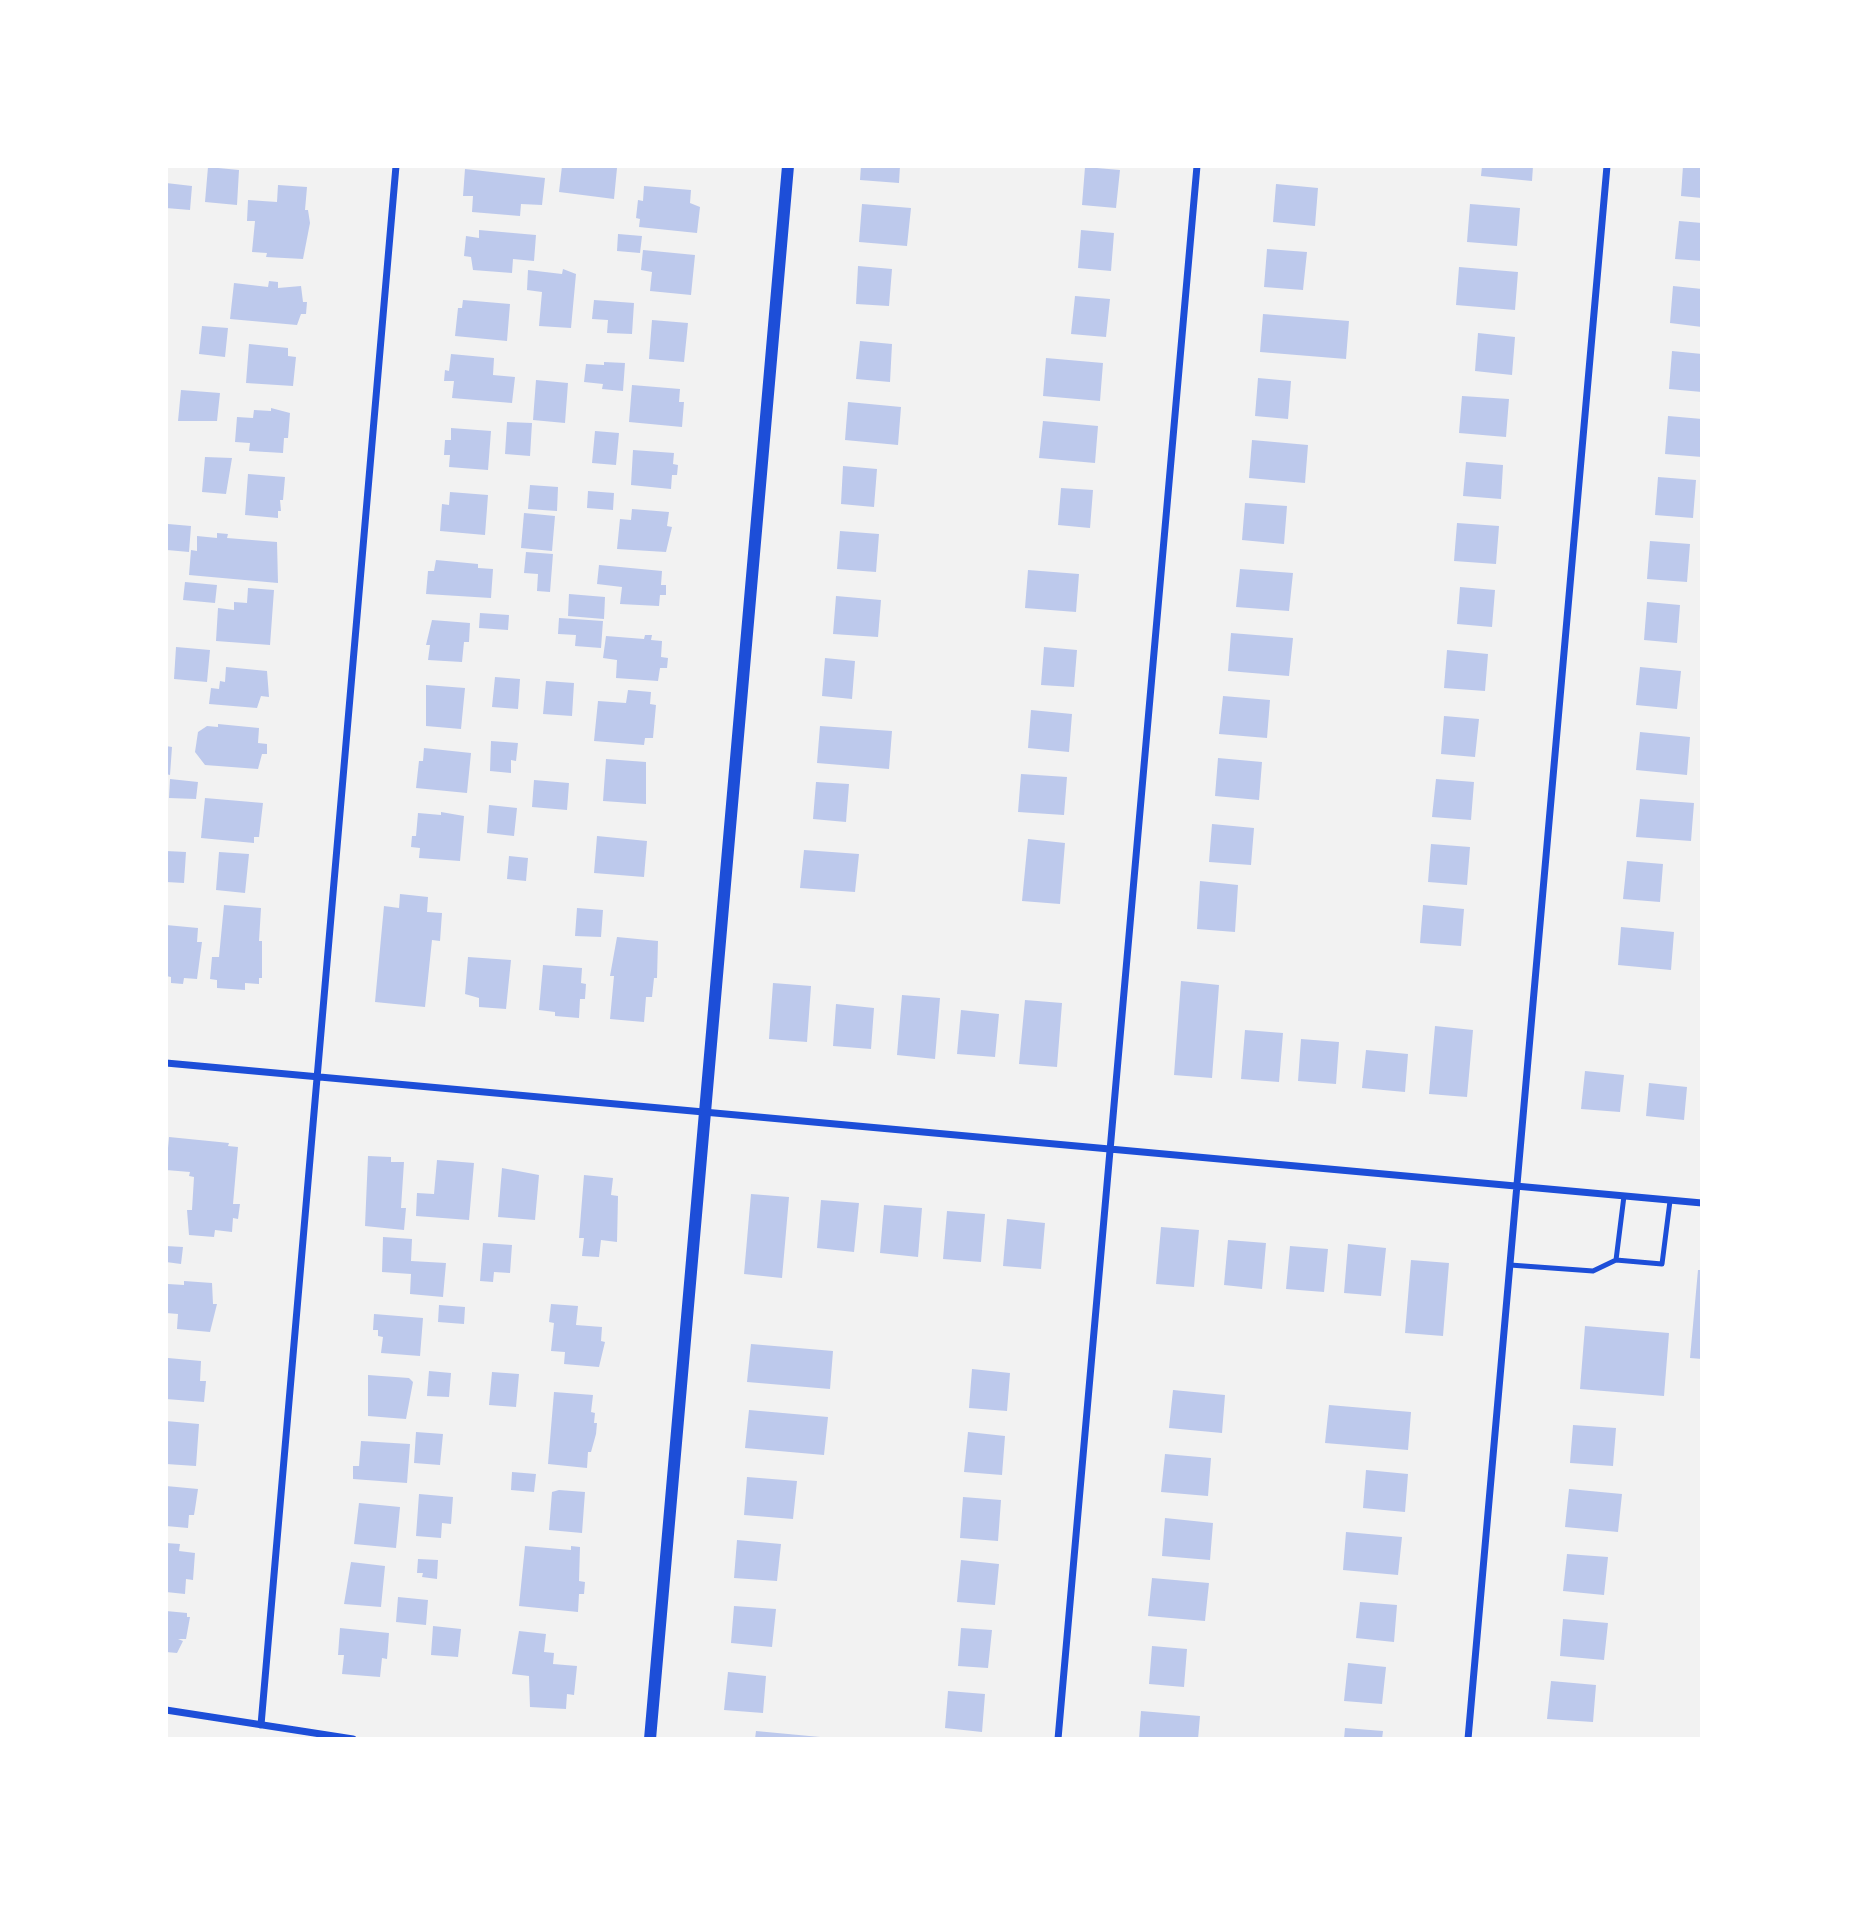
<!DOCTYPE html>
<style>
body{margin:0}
#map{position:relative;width:1868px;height:1905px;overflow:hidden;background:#f2f2f2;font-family:"DM Sans",sans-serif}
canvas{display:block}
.frame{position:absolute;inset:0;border:168px solid #fff;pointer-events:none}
</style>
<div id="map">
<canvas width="1868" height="1905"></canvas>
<div class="frame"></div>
</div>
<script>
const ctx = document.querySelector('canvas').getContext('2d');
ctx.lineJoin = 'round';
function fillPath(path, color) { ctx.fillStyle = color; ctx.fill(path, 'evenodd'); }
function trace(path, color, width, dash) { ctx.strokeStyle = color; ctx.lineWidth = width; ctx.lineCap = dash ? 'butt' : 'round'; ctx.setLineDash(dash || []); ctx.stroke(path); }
const building = new Path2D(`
 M562 166 617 168 614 199 559 192Z
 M861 166H900L899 183 860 180Z
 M1482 166H1533L1532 181 1481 176Z
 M1683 166H1702V198L1681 196Z
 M208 167 239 170 237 205 205 202Z
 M1085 167 1120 170 1116 208 1082 205Z
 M465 169 545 178 542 205 521 204 520 216 472 212 473 196H463Z
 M166 183 192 186 190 210 166 208Z
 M1276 184 1318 188 1315 226 1273 222Z
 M278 185 307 187 305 210H308L310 223 303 259 266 257 267 253 252 252 255 221H247L248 200 277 202Z
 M644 186 691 190 690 203 700 207 697 233 639 227 640 219 636 218 638 200 643 201Z
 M862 204 911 208 907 246 859 242Z
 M1470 204 1520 208 1517 246 1467 242Z
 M1679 221 1702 223V261L1675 259Z
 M479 230 536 235 534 261 513 259 512 273 473 270 471 257 464 256 466 236 479 238Z
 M1081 230 1114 233 1111 271 1078 268Z
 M618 234 642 236 640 253 617 251Z
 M1267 249 1307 252 1303 290 1264 287Z
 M643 250 695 255 691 295 650 291 652 272 641 270Z
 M858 266 892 269 889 306 856 304Z
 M1459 267 1518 272 1515 310 1456 305Z
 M563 269 576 274 571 328 539 326 542 292 527 290 528 270 562 274Z
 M269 281 278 282V288L301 286 303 302H307L306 314H301L297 325 230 319 234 283 268 287Z
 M1673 286 1702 289V327L1670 323Z
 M1075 296 1110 299 1106 337 1071 334Z
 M463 300 510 304 507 341 455 336 458 308H462Z
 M594 300 634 303 632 334 607 333 608 320 592 319Z
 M1263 314 1349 321 1346 359 1260 352Z
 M652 320 688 323 684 362 649 359Z
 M202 326 228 328 225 357 199 354Z
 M1478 333 1515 337 1512 375 1475 371Z
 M860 341 892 344 890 382 856 379Z
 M249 344 288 348V356L296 357 293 386 246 383Z
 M1672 351 1702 354V392L1669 389Z
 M451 354 494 358 493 375 515 377 512 403 452 398 454 381H444L445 370 449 371Z
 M1046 358 1103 363 1100 401 1043 396Z
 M604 362 625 363 623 391 602 389 603 384 584 382 586 364 604 365Z
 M1258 378 1291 381 1288 419 1255 416Z
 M536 380 568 383 565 423 533 420Z
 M632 385 680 389 679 402H684L682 427 629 422Z
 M181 390 220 393 217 421H178Z
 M1462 396 1509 399 1506 437 1459 433Z
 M848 402 901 407 898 445 845 440Z
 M271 408 290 413 288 438H284L283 453 249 451 250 443 235 442 237 417 253 418 254 410 271 411Z
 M1668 416 1702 419V457L1665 454Z
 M1043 421 1098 426 1095 463 1039 458Z
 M507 422 532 423 530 456 505 454Z
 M451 428 491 431 488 470 449 467 450 455H444L445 440H451Z
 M595 431 619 433 616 465 592 463Z
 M1252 440 1308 445 1305 483 1249 478Z
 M633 450 674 453 673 464 678 465 677 475H672L671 489 631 485Z
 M205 457 232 458 226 494 202 492Z
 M1466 462 1503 465 1501 499 1463 496Z
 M843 466 877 469 874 507 841 504Z
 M248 474 285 477 283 500H280L281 511H278V518L245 515Z
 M1658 477 1696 480 1693 518 1655 515Z
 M530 485 558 487 557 511 528 509Z
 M1061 488 1093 490 1090 528 1058 525Z
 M588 491 614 493 613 510 587 508Z
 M450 492 488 495 485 535 440 531 442 504 449 505Z
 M1245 503 1287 506 1284 544 1242 540Z
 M632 509 669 512 667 526 672 527 666 552 617 549 620 519 631 520Z
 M524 513 555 516 552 551 521 548Z
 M1457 523 1499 526 1496 564 1454 561Z
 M168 524 191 526 189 552 167 550Z
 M840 531 879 534 876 572 837 569Z
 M217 533 228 534 227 538 277 542 278 583 189 575 191 550 197 551V536L217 538Z
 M1650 541 1690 544 1687 582 1647 579Z
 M526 552 553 554 550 592 537 591 538 574 524 573Z
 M436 560 478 564V568L493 569 491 598 426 594 428 571H434Z
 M599 565 662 571 661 585H666V595H660L659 606 620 604 622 587 597 584Z
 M1240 569 1293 573 1289 611 1236 607Z
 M1028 570 1079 574 1076 612 1025 608Z
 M185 582 217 585 215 603 183 600Z
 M1460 587 1495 590 1492 627 1457 624Z
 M248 588 274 590 270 645 216 641 218 608 234 610V602L247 603Z
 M569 594 605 597 604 619 568 616Z
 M836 596 881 600 878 637 833 634Z
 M1647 602 1680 605 1677 643 1644 640Z
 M480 613 509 615 508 630 479 628Z
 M559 618 603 621 601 648 575 646 576 635 558 634Z
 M432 620 470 623 469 642H464L462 662 428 660 430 645H426Z
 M1231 633 1293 638 1289 676 1228 671Z
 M645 635H652L651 640 662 641 661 657 668 658 667 668H660L658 681 616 678 617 660 603 658 606 636 644 639Z
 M176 647 210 650 207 682 174 679Z
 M1044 647 1077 650 1074 687 1041 685Z
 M1447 650 1488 654 1485 691 1444 688Z
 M825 658 855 661 852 699 822 696Z
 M226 667 267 671 269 697 261 696 257 708 209 704 211 688 219 689 220 681 225 682Z
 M1640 667 1681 671 1677 709 1636 705Z
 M495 677 520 679 518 709 492 707Z
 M546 681 574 683 572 716 543 714Z
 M426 685 465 688 461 729 426 726Z
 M628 690 651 692 650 704 656 705 653 738H645L644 745 594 741 598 701 626 703Z
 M1223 696 1270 700 1267 738 1219 734Z
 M1031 710 1072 714 1069 752 1028 748Z
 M1444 716 1479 719 1475 757 1441 754Z
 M218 724 259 728 258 743 267 744V754H262L258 769 205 765 195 752 198 732 207 726 218 727Z
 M820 726 892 731 889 769 817 763Z
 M1640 732 1690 737 1687 775 1636 770Z
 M491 741 518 743 516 761 511 760V773L490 771Z
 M166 746 172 747 170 775 166 774Z
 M424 748 471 753 467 793 416 788 419 761H423Z
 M1218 758 1262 762 1259 800 1215 796Z
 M606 759 646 762V804L603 801Z
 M1021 774 1067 777 1064 815 1018 812Z
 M170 779 198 782 196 799 169 798Z
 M1436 779 1474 782 1471 820 1432 817Z
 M534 780 569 783 567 810 532 807Z
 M816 782 849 784 846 822 813 819Z
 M205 798 263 803 259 837H254V843L201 838Z
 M1640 799 1694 803 1691 841 1636 837Z
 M489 805 517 808 514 836 487 833Z
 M441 812 464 816 460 861 419 858 420 848 411 847 412 836H416L418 813 441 815Z
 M1212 824 1254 828 1251 865 1209 862Z
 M597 836 647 841 644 877 594 873Z
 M1028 839 1065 843 1060 904 1022 901Z
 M1431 844 1470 847 1467 885 1428 882Z
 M804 850 859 854 855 892 800 888Z
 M166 851 186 852 184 883 166 882Z
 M219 852 249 854 245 893 216 890Z
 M509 856 528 858 526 881 507 879Z
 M1627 861 1663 864 1660 902 1623 899Z
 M1200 881 1238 885 1235 932 1197 929Z
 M400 894 428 897 427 912 442 913 440 941 432 940 425 1007 375 1002 384 906 399 908Z
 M224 905 261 908 259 941H262V978H259V984L245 983V990L217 988V980L210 979 212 957H219Z
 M1423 905 1464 909 1461 946 1420 943Z
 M577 908 603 910 601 937 575 936Z
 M166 925 198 928 197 942H202L197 979 184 978 183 984 171 983V977L166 976Z
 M1621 927 1674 932 1671 970 1618 965Z
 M617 937 658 941 657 978H654L652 997H646L644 1022 610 1019 614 976H610Z
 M468 957 511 960 506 1009 479 1007V998L465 994Z
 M543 965 582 968 581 983 586 984 585 999H580L579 1018 555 1016V1012L539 1010Z
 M1181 981 1219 985 1212 1078 1174 1075Z
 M773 983 811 986 807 1042 769 1039Z
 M902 995 940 998 935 1059 897 1055Z
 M1025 1000 1062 1003 1057 1067 1019 1064Z
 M836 1004 874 1008 871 1049 833 1046Z
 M961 1010 999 1014 995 1057 957 1054Z
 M1435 1026 1473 1030 1467 1097 1429 1094Z
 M1245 1030 1283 1033 1279 1082 1241 1079Z
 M1301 1039 1339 1042 1336 1084 1298 1081Z
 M1366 1050 1408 1054 1405 1092 1362 1088Z
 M1585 1071 1624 1075 1620 1112 1581 1109Z
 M1649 1083 1687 1087 1684 1120 1646 1116Z
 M169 1137 229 1143 228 1146 238 1147 233 1204H240L238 1219 233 1218 232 1232 215 1230 214 1237 189 1235 187 1210H192L194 1177 189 1176 190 1172 166 1170Z
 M368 1156 391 1157V1162H404L401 1208H406L404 1230 365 1226Z
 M437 1160 474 1163 469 1220 416 1216 417 1193 434 1194Z
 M502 1168 539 1175 535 1220 498 1217Z
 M584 1175 613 1178 611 1195 618 1196 617 1242 601 1240 599 1257 582 1256 584 1238H579Z
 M751 1194 789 1197 782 1278 744 1274Z
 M821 1200 859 1203 854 1252 817 1248Z
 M884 1205 922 1208 918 1257 880 1253Z
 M947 1211 985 1214 981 1262 943 1259Z
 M1007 1219 1045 1223 1041 1269 1003 1266Z
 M1161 1227 1199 1230 1194 1287 1156 1284Z
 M383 1237 412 1239 411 1261 446 1263 443 1297 410 1294 411 1274 382 1272Z
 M1228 1240 1266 1243 1262 1289 1224 1285Z
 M483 1243 512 1245 510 1273 494 1272 493 1282 480 1281Z
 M1348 1244 1386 1248 1381 1296 1344 1293Z
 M166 1246 183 1247 181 1264 166 1262Z
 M1290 1246 1328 1249 1324 1292 1286 1289Z
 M1411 1260 1449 1263 1443 1336 1405 1333Z
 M1698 1270H1702V1359L1690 1358Z
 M184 1281 212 1283 213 1304H217L210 1332 177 1329 178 1314 166 1313 168 1284 184 1285Z
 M551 1304 578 1306 576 1325 602 1327 601 1341 605 1342 599 1367 564 1364 565 1352 551 1351 554 1323 549 1322Z
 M439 1305 465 1307 464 1324 438 1322Z
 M374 1314 423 1318 420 1356 381 1353 383 1337 378 1336V1330H373Z
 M1585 1326 1669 1333 1664 1396 1580 1389Z
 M751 1344 833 1351 830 1389 747 1382Z
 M168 1358 201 1361 200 1381H206L204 1402 166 1399Z
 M972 1369 1010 1373 1007 1411 969 1408Z
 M429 1371 451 1373 449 1397 427 1396Z
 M492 1372 519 1374 516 1407 489 1405Z
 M368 1375 409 1378 413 1382 406 1419 368 1416Z
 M1173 1390 1225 1395 1222 1433 1169 1428Z
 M554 1392 593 1395 591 1412 595 1413 594 1423H597L596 1434 591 1452H588L587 1468 548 1464Z
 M1329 1405 1411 1412 1408 1450 1325 1443Z
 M749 1410 828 1417 824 1455 745 1448Z
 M166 1421 199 1424 196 1466 166 1464Z
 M1573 1425 1616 1428 1613 1466 1570 1463Z
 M416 1432 443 1434 440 1465 414 1463Z
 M968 1432 1005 1436 1002 1475 964 1472Z
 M361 1441 410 1444 407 1483 353 1479V1466H359Z
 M1165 1454 1211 1458 1208 1496 1161 1492Z
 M1366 1470 1408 1474 1405 1512 1363 1508Z
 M512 1472 536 1474 534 1492 511 1490Z
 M747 1477 797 1481 793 1519 744 1515Z
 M166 1486 198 1489 195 1509 194 1515H189L188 1528 166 1526Z
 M1569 1489 1622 1494 1618 1532 1565 1527Z
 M559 1490 585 1492 582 1533 549 1530 552 1492Z
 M419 1494 453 1497 451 1524 442 1523 441 1538 416 1536Z
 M963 1497 1001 1500 998 1541 960 1538Z
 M359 1503 400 1507 396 1548 354 1544Z
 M1165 1518 1213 1523 1210 1560 1162 1556Z
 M1346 1532 1402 1537 1398 1575 1343 1570Z
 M737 1540 781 1544 777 1581 734 1578Z
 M166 1543 180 1544 179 1551 195 1553 193 1580 186 1579 185 1594 166 1592Z
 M525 1546 571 1550V1546L580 1547 579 1581 585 1582 584 1594H579L578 1612 519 1606Z
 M1567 1554 1608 1557 1604 1595 1563 1591Z
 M418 1559 438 1560 437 1579 422 1577 423 1573H417Z
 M961 1560 999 1564 995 1605 957 1602Z
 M351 1562 385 1566 381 1607 344 1604Z
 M1152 1578 1209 1583 1205 1621 1148 1616Z
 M398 1597 428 1600 426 1625 396 1622Z
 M1360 1602 1397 1605 1394 1642 1356 1638Z
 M734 1606 776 1609 772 1647 731 1643Z
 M166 1611 187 1613V1617H190L186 1639H178L183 1641 177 1653 166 1652Z
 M1563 1619 1608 1623 1604 1660 1560 1656Z
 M433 1626 461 1629 458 1657 431 1655Z
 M340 1628 389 1633 387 1659 382 1658 380 1677 342 1674 344 1655H338Z
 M961 1628 992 1630 988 1668 958 1666Z
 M519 1631 546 1634 544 1652 554 1653 553 1664 577 1666 574 1695 567 1694 566 1709 530 1707 529 1676 512 1674Z
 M1152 1646 1187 1649 1184 1687 1149 1684Z
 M1348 1663 1386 1667 1382 1704 1344 1701Z
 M728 1672 766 1676 763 1713 724 1710Z
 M1551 1681 1596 1685 1593 1722 1547 1719Z
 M948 1691 985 1694 982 1732 945 1728Z
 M1141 1711 1200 1716 1198 1739H1139Z
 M1345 1728 1383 1731 1382 1739H1344Z
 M756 1731 820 1737V1739H755Z`);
const service = new Path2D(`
 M1624 1196 1616 1260 1662 1264 1670 1201
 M1510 1265 1593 1271 1616 1260`);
const minor = new Path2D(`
 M166 1063 1702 1203
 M166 1710 353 1739
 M261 1725 396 166
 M1058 1739 1197 166
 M1468 1739 1607 166`);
const tertiary = new Path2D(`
 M650 1739 788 166`);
fillPath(building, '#bdc9ec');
trace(service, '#1d4ed8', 5);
trace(minor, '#1d4ed8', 7);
trace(tertiary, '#1d4ed8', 12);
</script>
